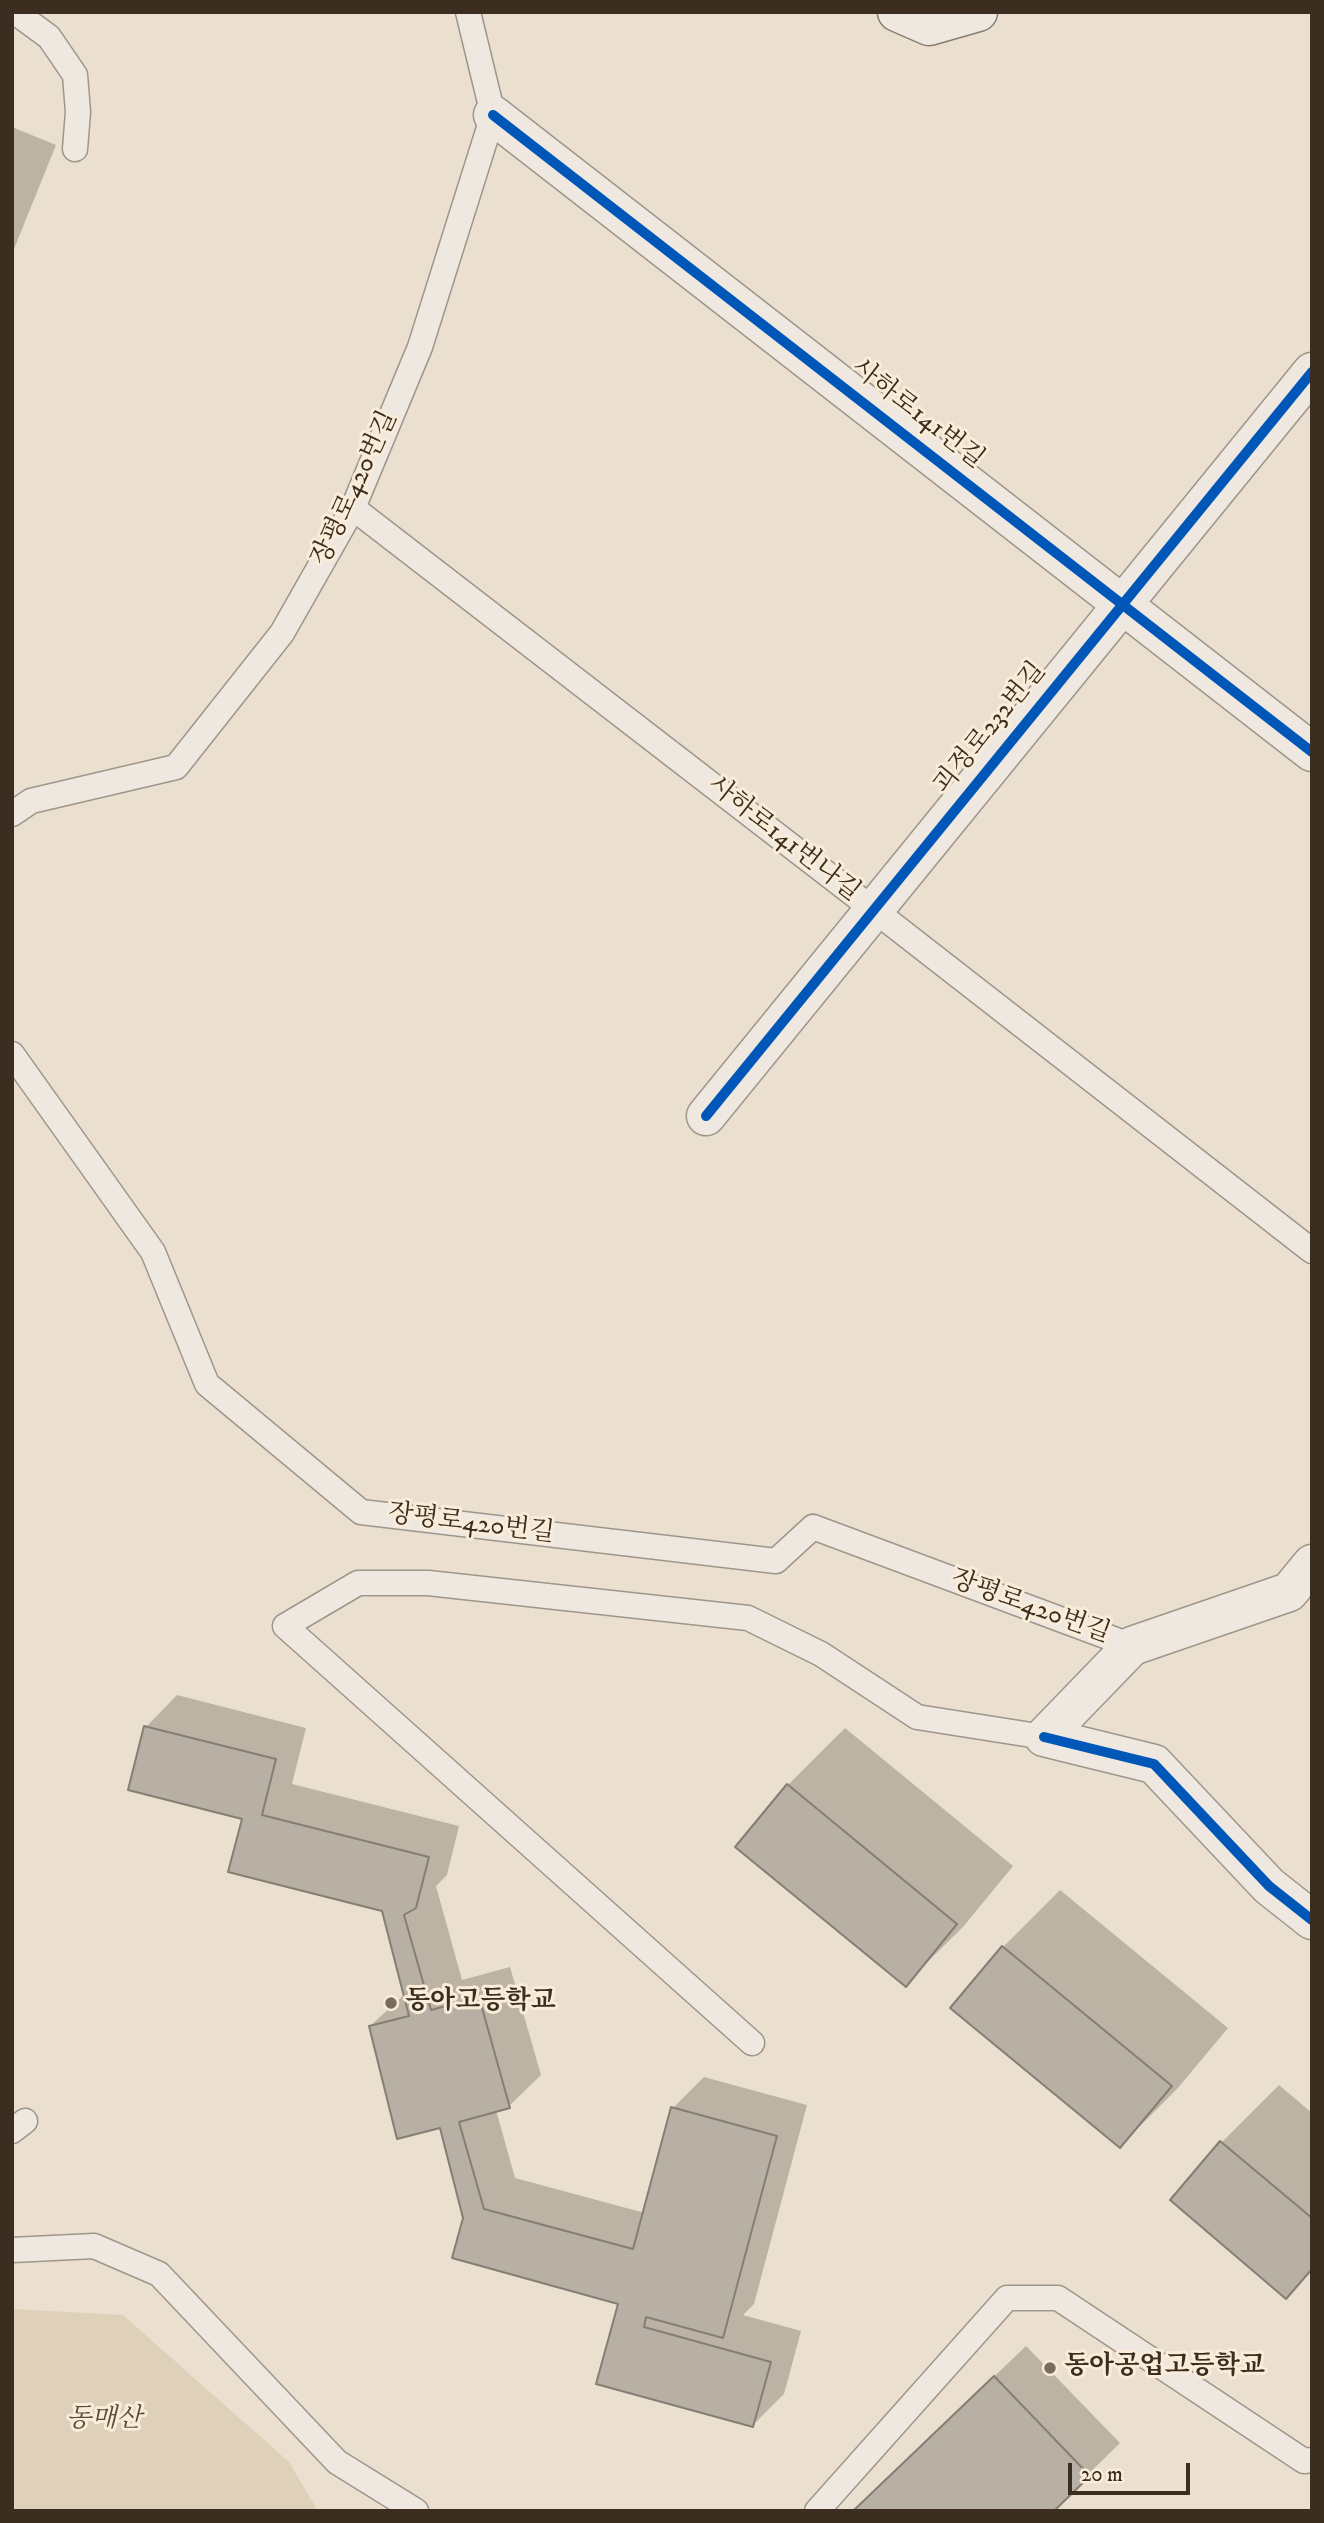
<!DOCTYPE html>
<meta charset="utf-8">
<style>
body{margin:0}
#map{position:relative;width:1324px;height:2523px;overflow:hidden;background:#ebe0cf;font-family:"IM FELL DW Pica",serif}
canvas{display:block}
.frame{position:absolute;inset:0;border:14px solid #3b2d1f;pointer-events:none}
.scale{position:absolute;left:1068px;top:2463px;width:122px;height:32px;box-sizing:border-box;border:4px solid #3b2d1f;border-top:0;padding-left:9px;font-size:21px;line-height:24px;white-space:nowrap;color:#3b2d1f;-webkit-text-stroke:5px #f9ecd9;paint-order:stroke}
</style>
<div id="map">
<canvas width="1324" height="2523"></canvas>
<div class="frame"></div>
<div class="scale">20 m</div>
</div>
<script>
const ctx = document.querySelector('canvas').getContext('2d');
ctx.lineJoin = 'round';
function fillPath(path, color) { ctx.fillStyle = color; ctx.fill(path, 'evenodd'); }
function trace(path, color, width, dash) { ctx.strokeStyle = color; ctx.lineWidth = width; ctx.lineCap = dash ? 'butt' : 'round'; ctx.setLineDash(dash || []); ctx.stroke(path); }
function write(font, color, halo, rows, align = 'center') {
  ctx.font = font + ' "IM FELL DW Pica","Noto Serif KR",serif'; ctx.lineWidth = 6; ctx.setLineDash([]); ctx.textBaseline = 'middle'; ctx.strokeStyle = halo; ctx.fillStyle = color; for (const [text, x, y, turn = 0] of rows) {
    ctx.save(); ctx.translate(x, y); ctx.rotate((+turn || 0) * Math.PI / 180); ctx.textAlign = isNaN(turn) ? turn : align; if (halo) ctx.strokeText(text, 0, 0); ctx.fillText(text, 0, 0); ctx.restore();
  }
}
const green = new Path2D(`
 M12 2309 123 2315 289 2462 318 2511H12Z`);
const shadow = new Path2D(`
 M12 127 56 145 12 254Z
 M177 1695 306 1728 292 1784 459 1826 447 1875 436 1886 462 1980 510 1967 541 2075 509 2106 496 2110 515 2178 645 2213 673 2108 704 2077 807 2105 754 2304 743 2315 801 2331 784 2394 753 2425 598 2383 620 2302 464 2218 442 2126 370 2026 405 1994 384 1910 244 1818 146 1727Z
 M845 1728 1013 1866 963 1927 905 1984 788 1785Z
 M1060 1890 1228 2028 1177 2089 1120 2146 1003 1947Z
 M1279 2085 1312 2113V2271L1286 2296 1173 2200 1222 2142Z
 M1026 2346 1120 2443 1051 2511H854Z`);
const building = new Path2D(`
 M144 1726 276 1759 262 1815 429 1857 416 1908 404 1915 431 2010 479 1997 510 2108 459 2122 484 2209 633 2249 671 2107 777 2136 723 2338 646 2317 644 2327 771 2362 753 2427 596 2384 618 2304 452 2258 463 2218 440 2128 397 2139 369 2026 409 2016 382 1911 228 1872 242 1819 128 1790Z
 M787 1784 957 1924 906 1987 735 1847Z
 M1002 1946 1172 2086 1120 2148 950 2008Z
 M1220 2141 1312 2218V2269L1286 2299 1170 2200Z
 M994 2376 1090 2476 1054 2511H853Z`);
const lane = new Path2D(`
 M15 12 49 37 75 75 78 112 75 149
 M353 508 874 910 1312 1251
 M12 814 31 801 176 767 282 633 353 508 420 347 493 115 468 12
 M12 1054 153 1252 207 1384 361 1512 776 1561 813 1527 1132 1646
 M752 2043 285 1626 358 1583H428L748 1618 821 1654 917 1717 1044 1737
 M12 2131 25 2121
 M12 2250 94 2246 159 2274 337 2462 416 2511
 M817 2511 1007 2298H1058L1304 2461 1312 2460`);
const street = new Path2D(`
 M493 115 1312 752
 M706 1116 1312 372
 M1044 1737 1154 1764 1269 1886 1312 1920
 M1044 1737 1132 1646 1289 1592 1312 1564`);
const secondary = new Path2D(`
 M897 12 929 26 978 12`);
const cycleway = new Path2D(`
 M493 115 1312 752
 M706 1116 1312 372
 M1044 1737 1154 1764 1269 1886 1312 1920`);
const markers = [
 [391,2003,7,"#796c5d"],
 [1050,2368,7,"#796c5d"]
];
const streetNames = [
 ["사하로141번길",917,415,38],
 ["장평로420번길",356,489,-65],
 ["괴정로232번길",991,729,-51],
 ["사하로141번나길",783,840,38],
 ["장평로420번길",471,1525,7],
 ["장평로420번길",1030,1608,20]
];
const poiNames = [
 ["동아고등학교",405,2003],
 ["동아공업고등학교",1064,2368]
];
const parkNames = [
 ["동매산",104,2421]
];
fillPath(green, '#dfd0ba');
fillPath(shadow, '#0003');
fillPath(building, '#b8b0a5');
trace(building, '#857e73', 2);
trace(lane, '#9e968b', 27);
trace(street, '#9e968b', 41);
trace(secondary, '#857e73', 41);
trace(lane, '#eee8e0', 24);
trace(street, '#eee8e0', 38);
trace(secondary, '#eee8e0', 38);
trace(cycleway, '#0057b8', 10);
for (const [x, y, r, color] of markers) { const dot = new Path2D(); dot.arc(x, y, r, 0, 2 * Math.PI); ctx.fillStyle = color; ctx.fill(dot); trace(dot, '#f9ecd9', 2.5); }
write('26px', '#3b2d1f', '#f9ecd9', streetNames);
write('bold 26px', '#3b2d1f', '#f9ecd9', poiNames, 'left');
write('italic 26px', '#5a4b3a', '#f9ecd9', parkNames);
</script>
